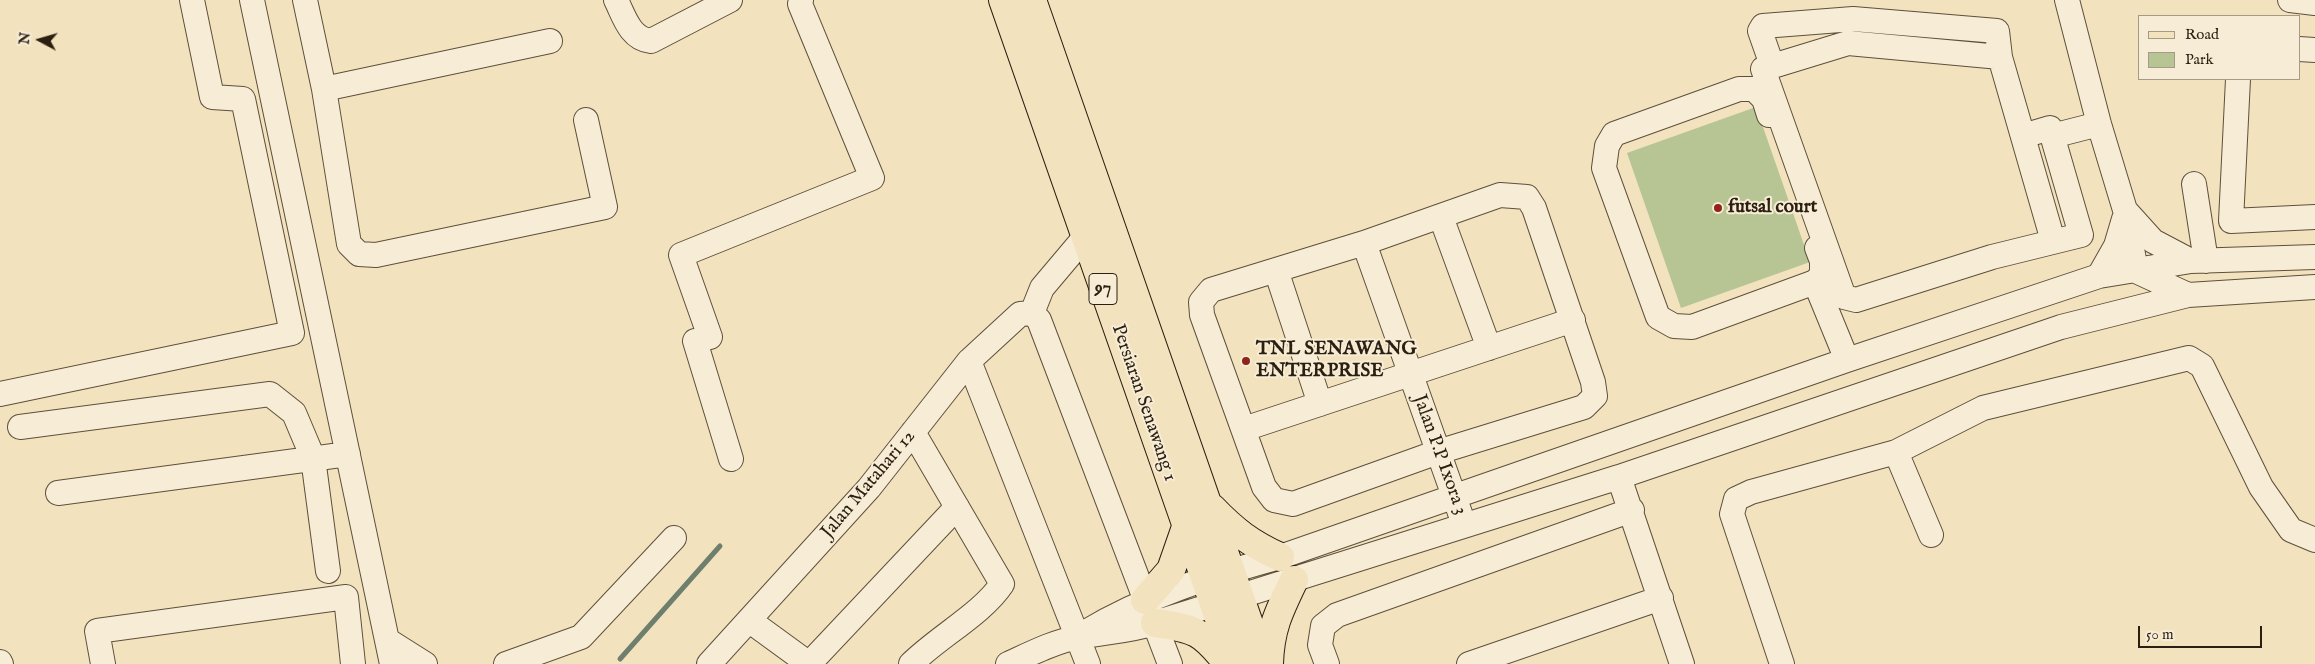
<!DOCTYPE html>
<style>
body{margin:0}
#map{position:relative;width:2315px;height:664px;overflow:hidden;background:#f3e2be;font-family:"IM FELL English",serif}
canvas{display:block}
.legend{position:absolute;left:2138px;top:15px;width:162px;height:65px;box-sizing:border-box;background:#f7ecd5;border:1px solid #a59a87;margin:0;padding:6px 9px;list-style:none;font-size:15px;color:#2b1f11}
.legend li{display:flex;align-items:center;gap:10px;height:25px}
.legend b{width:25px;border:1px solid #a59a87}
.north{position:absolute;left:15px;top:15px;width:50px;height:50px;-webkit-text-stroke:4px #f7ecd5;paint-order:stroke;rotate:276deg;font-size:14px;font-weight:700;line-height:20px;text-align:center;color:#2b1f11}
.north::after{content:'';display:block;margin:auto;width:18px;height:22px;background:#2b1f11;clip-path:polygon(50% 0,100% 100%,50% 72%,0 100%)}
.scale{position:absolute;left:2138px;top:626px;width:124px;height:22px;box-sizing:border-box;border:2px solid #2b1f11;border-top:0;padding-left:6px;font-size:15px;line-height:18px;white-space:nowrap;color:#2b1f11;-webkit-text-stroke:4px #f7ecd5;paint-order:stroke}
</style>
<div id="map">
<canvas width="2315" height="664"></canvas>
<ul class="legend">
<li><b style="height:6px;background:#f3e2be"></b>Road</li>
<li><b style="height:14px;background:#b7c494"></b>Park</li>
</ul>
<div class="north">N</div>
<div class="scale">50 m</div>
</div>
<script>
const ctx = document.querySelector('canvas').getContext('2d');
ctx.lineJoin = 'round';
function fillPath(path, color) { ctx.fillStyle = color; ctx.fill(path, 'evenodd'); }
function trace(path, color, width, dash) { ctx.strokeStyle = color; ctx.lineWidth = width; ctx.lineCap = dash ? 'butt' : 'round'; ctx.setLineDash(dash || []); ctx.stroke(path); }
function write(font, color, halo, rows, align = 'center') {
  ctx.font = font + ' "IM FELL English",serif'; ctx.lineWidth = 4; ctx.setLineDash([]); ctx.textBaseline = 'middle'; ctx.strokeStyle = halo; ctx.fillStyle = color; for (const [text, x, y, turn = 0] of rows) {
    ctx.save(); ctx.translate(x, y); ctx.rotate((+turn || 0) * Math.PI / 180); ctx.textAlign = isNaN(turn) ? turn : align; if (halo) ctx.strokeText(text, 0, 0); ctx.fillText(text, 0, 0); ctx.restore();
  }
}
const green = new Path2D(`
 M1756 107 1810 262 1681 308 1627 153Z`);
const stream = new Path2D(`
 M620 659 720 546`);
const minor = new Path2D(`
 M252 0 392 664
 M305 0 324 89 349 244 359 254 376 255 605 207 586 120
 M616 0C624 16 630 39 651 41L730 0
 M2067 0 2099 124 2125 210 2136 271 2188 295
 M2290 0 2315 3
 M2299 49 2315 50
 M2000 57 1848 43 1763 69 1844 297 1856 300 1992 257 2081 235 2050 128 2023 136
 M1772 65 1760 31 1763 26 1853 19 1997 31 2000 57 2053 241
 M2238 79 2231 221 2315 217
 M324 89 550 41
 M1769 115 1764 99 1754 89H1739L1614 134 1607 146 1604 168 1658 317 1674 326 1692 327 1815 282 1847 360
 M2052 136 2099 124
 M2194 184 2206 261
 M1500 195 1527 197 1534 208 1593 382 1595 396 1584 407 1438 452 1293 504 1274 500 1264 487 1202 315 1201 302 1211 290 1364 243Z
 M2125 210 2153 241 2191 261
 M1441 217 1489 348
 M1364 243 1460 513
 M1276 270 1320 404
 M2099 276 2116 246 2124 219
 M1815 282 1822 275V261L1817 248
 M1032 313 1039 320 1170 664
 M1032 313 1042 288 1085 237
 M969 361 1088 664
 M0 394 292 333 243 99 212 97 192 0
 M20 427 270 394 294 413 313 458 328 571
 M1244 429 1573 320
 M1896 452 1931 535
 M731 459 695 341 710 337 681 255 872 178 800 4 801 0
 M1619 477 1682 664
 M58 493 348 454
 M750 621 809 664
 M1084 633C1145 596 1211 576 1280 557L1847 360 2099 276 2191 261 2315 257
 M387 640 425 664
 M0 662 1 664
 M103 664 97 631 346 597 353 664
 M506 664 581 637 674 538
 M709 664 869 488 969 361 1020 314 1032 313
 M809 664 957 507
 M911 664C938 637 982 614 1002 584L913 432
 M1008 664C1030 654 1055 641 1080 637 1106 632 1129 631 1155 623L1619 477 2061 327 2188 295 2315 287
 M1327 664 1320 645 1323 626 1337 615 1632 510
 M1469 664 1661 598
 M1782 664 1732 514 1736 499 1751 492 1896 452 1983 408 2189 358 2202 366 2261 487 2291 530 2315 540`);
const major = new Path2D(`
 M1003 0 1235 664
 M1032 0 1263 664
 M1212 508C1234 531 1251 544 1280 557
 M1145 600 1171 570 1186 527
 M1155 623C1195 628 1203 632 1228 664
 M1269 664C1270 629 1279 611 1294 580`);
const markers = [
 [1718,208,5,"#8f2418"],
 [1246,361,5,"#8f2418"]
];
const shields = [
 [1103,289,28]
];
const shieldNames = [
 ["97",1103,289]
];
const poiNames = [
 ["futsal court",1728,208],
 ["TNL SENAWANG",1256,350],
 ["ENTERPRISE",1256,372]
];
const streetNames = [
 ["Persiaran Senawang 1",1143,403,71],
 ["Jalan P.P Ixora 3",1439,455,70],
 ["Jalan Matahari 12",869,485,-50]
];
fillPath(green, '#b7c494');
trace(stream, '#6f7f6d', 5);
trace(minor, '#5d503c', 26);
trace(major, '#2b1f11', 30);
trace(minor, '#f7ecd5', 24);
trace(major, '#f3e2be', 28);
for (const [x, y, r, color] of markers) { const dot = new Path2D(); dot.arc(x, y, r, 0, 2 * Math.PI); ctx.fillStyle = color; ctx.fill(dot); trace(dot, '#f7ecd5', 2); }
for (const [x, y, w] of shields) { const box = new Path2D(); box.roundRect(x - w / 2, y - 15.5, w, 31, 4); ctx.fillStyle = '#f7ecd5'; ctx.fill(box); trace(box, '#2b1f11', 1); }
write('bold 18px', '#2b1f11', null, shieldNames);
write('bold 19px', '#2b1f11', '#f7ecd5', poiNames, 'left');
write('19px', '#2b1f11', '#f7ecd5', streetNames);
</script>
